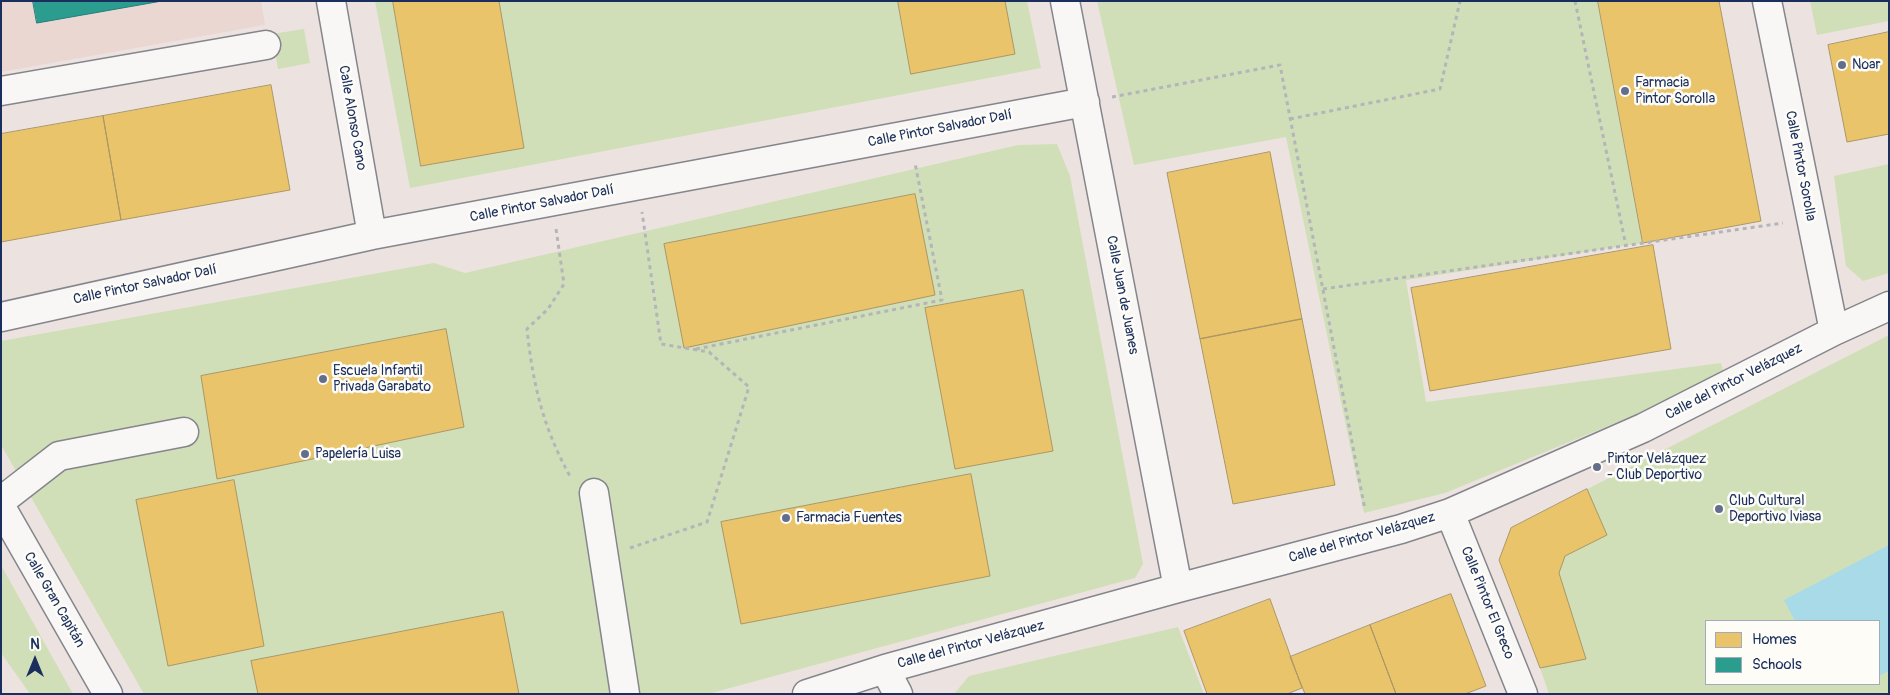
<!DOCTYPE html>
<meta charset="utf-8">
<style>
body{margin:0}
#map{position:relative;width:1890px;height:695px;overflow:hidden;background:#ece3e0;font-family:Pangolin,sans-serif}
canvas{display:block}
.frame{position:absolute;inset:0;border:2px solid #1b2f5e;pointer-events:none}
.legend{position:absolute;left:1705px;top:620px;width:175px;height:65px;box-sizing:border-box;background:#fdfcf7;border:1px solid #a3aaba;margin:0;padding:6px 9px;list-style:none;font-size:15px;color:#1b2f5e}
.legend li{display:flex;align-items:center;gap:10px;height:25px}
.legend b{width:25px;border:1px solid #a3aaba}
.north{position:absolute;left:10px;top:635px;width:50px;height:50px;-webkit-text-stroke:4px #fdfcf7;paint-order:stroke;rotate:0deg;font-size:14px;font-weight:700;line-height:20px;text-align:center;color:#1b2f5e}
.north::after{content:'';display:block;margin:auto;width:18px;height:22px;background:#1b2f5e;clip-path:polygon(50% 0,100% 100%,50% 72%,0 100%)}
</style>
<div id="map">
<canvas width="1890" height="695"></canvas>
<div class="frame"></div>
<ul class="legend">
<li><b style="height:14px;background:#e9c46a"></b>Homes</li>
<li><b style="height:14px;background:#2a9d8f"></b>Schools</li>
</ul>
<div class="north">N</div>
</div>
<script>
const ctx = document.querySelector('canvas').getContext('2d');
ctx.lineJoin = 'round';
function fillPath(path, color) { ctx.fillStyle = color; ctx.fill(path, 'evenodd'); }
function trace(path, color, width, dash) { ctx.strokeStyle = color; ctx.lineWidth = width; ctx.lineCap = dash ? 'butt' : 'round'; ctx.setLineDash(dash || []); ctx.stroke(path); }
function write(font, color, halo, rows, align = 'center') {
  ctx.font = font + ' Pangolin,sans-serif'; ctx.lineWidth = 5; ctx.setLineDash([]); ctx.textBaseline = 'middle'; ctx.strokeStyle = halo; ctx.fillStyle = color; for (const [text, x, y, turn = 0] of rows) {
    ctx.save(); ctx.translate(x, y); ctx.rotate((+turn || 0) * Math.PI / 180); ctx.textAlign = isNaN(turn) ? turn : align; if (halo) ctx.strokeText(text, 0, 0); ctx.fillText(text, 0, 0); ctx.restore();
  }
}
const built = new Path2D(`
 M1 1H261L265 25 1 72Z`);
const green = new Path2D(`
 M375 1H1027L1041 68 410 188Z
 M1097 1H1598L1643 243 1406 280 1426 402 1721 363 1725 378 1445 493 1364 513 1286 137 1134 165Z
 M1810 1H1889V21L1817 35Z
 M304 29 310 63 278 69 272 34Z
 M1057 144 1070 176 1143 564 1135 578 708 694H144L1 445V341L434 263 465 273 1018 145Z
 M1889 164V273L1863 281 1846 266 1834 176Z
 M1889 335V694H1549L1540 668 1511 528ZM1706 621H1879V684H1706Z
 M1 565 73 694H30L1 653Z
 M1178 627 1204 694H954L969 676Z`);
const water = new Path2D(`
 M1889 545V671L1879 676V621H1795L1784 600Z`);
const homes = new Path2D(`
 M393 1H499L524 148 421 166Z
 M898 1H1005L1015 54 911 74Z
 M1598 1H1719L1761 221 1643 243Z
 M1889 32V134L1847 142 1828 45Z
 M271 85 290 190 121 220 103 116Z
 M103 116 121 220 1 242V134Z
 M1270 152 1302 319 1200 339 1167 173Z
 M915 194 935 295 684 348 664 244Z
 M1653 245 1671 349 1430 391 1411 288Z
 M1023 290 1053 451 955 469 925 308Z
 M1302 319 1335 485 1233 504 1200 339Z
 M446 329 464 427 217 479 201 376Z
 M971 474 990 576 741 624 721 522Z
 M234 480 264 646 168 666 136 500Z
 M1587 489 1607 535 1565 556 1559 573 1586 659 1540 668 1499 560 1511 528Z
 M1451 594 1486 686 1465 694H1396L1370 625Z
 M1270 599 1302 688 1287 694H1207L1184 631Z
 M503 612 519 694H258L251 661Z
 M1370 625 1396 694H1305L1290 657Z`);
const schools = new Path2D(`
 M33 1H162L37 23Z`);
const path = new Path2D(`
 M1575 1 1626 246
 M1112 97 1280 65 1365 510
 M1290 119 1440 89 1460 1
 M556 229 564 284 548 309 527 329C533 385 543 428 571 478
 M1323 289 1783 223
 M696 349 942 300 915 163
 M630 548 707 522 749 387 709 352 661 344 642 212`);
const street = new Path2D(`
 M331 1 372 235
 M1065 1 1178 588
 M1767 1 1834 331
 M1 91 266 45
 M1 317 372 235 1085 102
 M594 493 625 694
 M1 501 59 456 184 432
 M1 507 108 694
 M1450 513 1523 694
 M885 669 898 694
 M807 694 885 669 1178 588 1401 529 1450 513 1643 428 1834 331 1889 306`);
const markers = [
 [1842,65,5,"#646e8c"],
 [1625,91,5,"#646e8c"],
 [323,379,5,"#646e8c"],
 [305,454,5,"#646e8c"],
 [1597,467,5,"#646e8c"],
 [1719,509,5,"#646e8c"],
 [786,518,5,"#646e8c"]
];
const poiNames = [
 ["Noar",1852,65],
 ["Farmacia",1635,83],
 ["Pintor Sorolla",1635,99],
 ["Escuela Infantil",333,371],
 ["Privada Garabato",333,387],
 ["Papelería Luisa",315,454],
 ["Pintor Velázquez",1607,459],
 ["- Club Deportivo",1607,475],
 ["Club Cultural",1729,501],
 ["Deportivo Iviasa",1729,517],
 ["Farmacia Fuentes",796,518]
];
const streetNames = [
 ["Calle Alonso Cano",352,118,80],
 ["Calle Pintor Salvador Dalí",940,129,-11],
 ["Calle Pintor Sorolla",1800,166,79],
 ["Calle Pintor Salvador Dalí",542,204,-11],
 ["Calle Pintor Salvador Dalí",145,285,-12],
 ["Calle Juan de Juanes",1122,295,79],
 ["Calle del Pintor Velázquez",1734,382,-27],
 ["Calle del Pintor Velázquez",1362,538,-16],
 ["Calle Gran Capitán",54,600,60],
 ["Calle Pintor El Greco",1487,603,68],
 ["Calle del Pintor Velázquez",971,645,-15]
];
fillPath(built, '#ebd7d2');
fillPath(green, '#d0dfb7');
fillPath(water, '#a9dae8');
fillPath(homes, '#e9c46a');
trace(homes, '#ab9766', 1);
fillPath(schools, '#2a9d8f');
trace(schools, '#267c80', 1);
trace(street, '#85858c', 31);
trace(path, '#b4b5ba', 3, [4, 4]);
trace(street, '#f9f7f5', 28);
for (const [x, y, r, color] of markers) { const dot = new Path2D(); dot.arc(x, y, r, 0, 2 * Math.PI); ctx.fillStyle = color; ctx.fill(dot); trace(dot, '#fdfcf7', 2); }
write('14px', '#1b2f5e', '#fdfcf7', poiNames, 'left');
write('14px', '#1b2f5e', '#fdfcf7', streetNames);
</script>
